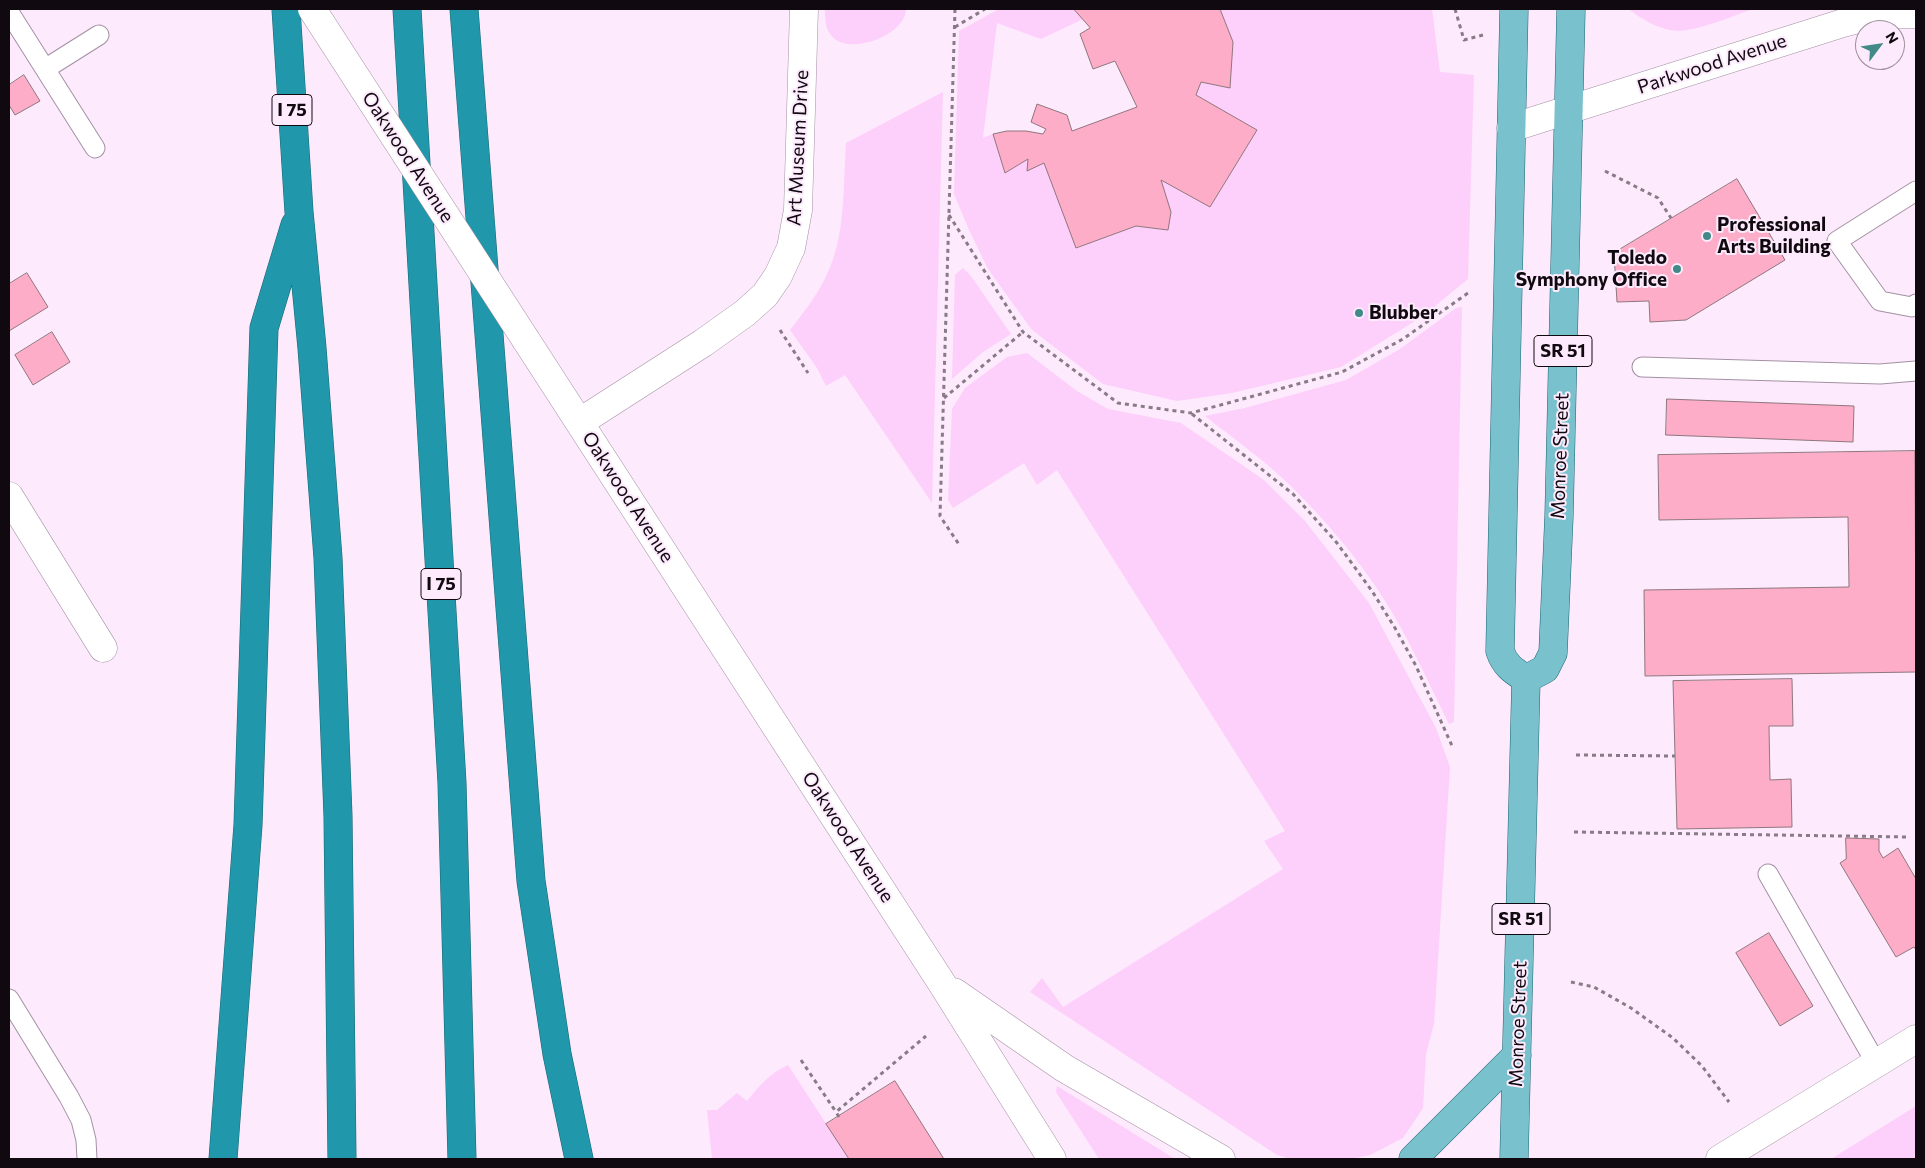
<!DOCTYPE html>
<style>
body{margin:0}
#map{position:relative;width:1925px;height:1168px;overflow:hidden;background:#fdeafc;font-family:Commissioner,sans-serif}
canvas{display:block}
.frame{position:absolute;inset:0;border:10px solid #100a10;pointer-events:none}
.north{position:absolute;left:1855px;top:20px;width:50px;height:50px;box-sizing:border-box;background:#fdeafc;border:1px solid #9e909e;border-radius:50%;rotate:59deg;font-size:14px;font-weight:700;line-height:20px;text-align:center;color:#100a10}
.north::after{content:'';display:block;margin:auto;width:18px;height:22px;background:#428a87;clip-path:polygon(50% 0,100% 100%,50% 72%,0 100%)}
</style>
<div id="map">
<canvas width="1925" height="1168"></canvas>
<div class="frame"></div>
<div class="north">N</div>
</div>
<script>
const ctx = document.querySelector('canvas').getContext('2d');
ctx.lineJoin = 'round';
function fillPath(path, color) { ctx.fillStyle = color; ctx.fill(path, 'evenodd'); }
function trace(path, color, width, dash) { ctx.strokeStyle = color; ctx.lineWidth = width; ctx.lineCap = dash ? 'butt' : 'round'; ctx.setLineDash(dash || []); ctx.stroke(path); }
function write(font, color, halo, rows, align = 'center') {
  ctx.font = font + ' Commissioner,sans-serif'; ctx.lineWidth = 4; ctx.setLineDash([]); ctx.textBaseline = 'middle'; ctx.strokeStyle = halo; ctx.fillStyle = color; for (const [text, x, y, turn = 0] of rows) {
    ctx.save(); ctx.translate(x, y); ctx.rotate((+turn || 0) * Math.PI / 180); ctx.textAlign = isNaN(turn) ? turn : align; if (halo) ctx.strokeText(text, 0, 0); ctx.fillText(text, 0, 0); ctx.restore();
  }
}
const green = new Path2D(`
 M825 9H906C906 36 846 57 831 35 825 28 825 18 825 9Z
 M999 9H1074L1083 19 1041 39 997 23 983 138 993 134 1005 173 1028 159 1044 163 1077 248 1136 226 1168 230 1161 180 1210 207 1257 130 1196 95 1201 82 1233 42 1220 9H1432L1440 72 1474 75 1468 279 1423 316 1341 367 1232 393 1177 401 1103 384 1032 330 988 269 969 230 954 194 959 31Z
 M1628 9H1753C1732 16 1690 35 1670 30 1654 27 1641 18 1628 9Z
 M943 92 932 503 845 375 826 386 817 368 790 330C804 312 819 293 828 272 846 233 843 185 846 143Z
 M963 268 971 276 1011 334 983 352 952 379 955 275Z
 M1462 307 1454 722 1449 724C1427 680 1407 634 1380 593 1355 555 1325 520 1293 488 1267 462 1234 439 1205 416L1245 408 1346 380 1400 349 1456 308Z
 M1027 353 1077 391 1108 409 1181 423 1264 480 1305 521 1369 603 1436 728 1450 767 1434 1024 1426 1054 1423 1108 1403 1138 1370 1155 1351 1159H1290L1277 1155 1030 992 1042 978 1063 1007 1283 869 1264 841 1285 831 1057 470 1037 485 1024 463 953 508 948 500 952 409 965 388 1007 357Z
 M788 1065 849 1159H712L707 1110H717L737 1093 747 1101C760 1085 770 1073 788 1065Z
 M1057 1086 1175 1159H1099L1056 1092Z
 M1916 1106V1159H1831Z`);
const building = new Path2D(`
 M1074 9H1220L1233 42 1230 88 1201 82 1196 95 1257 130 1210 207 1161 180 1171 212 1168 230 1136 226 1076 248 1044 163 1027 171 1028 159 1005 173 993 134 1007 131H1026L1043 134 1046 129 1031 122 1037 104 1067 115 1072 131 1137 107 1115 61 1093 69 1080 34 1090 28Z
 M24 75 40 101 15 115 9 105V85Z
 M1737 179 1785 260 1686 320 1650 322 1649 301 1617 302 1614 253Z
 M27 273 48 307 9 331V284Z
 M52 332 70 362 33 385 15 355Z
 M1667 399 1854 406 1853 442 1666 435Z
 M1915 451 1916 672 1645 676 1644 590 1849 587 1848 517 1659 520 1658 455Z
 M1792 679 1793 726H1769L1770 780 1791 779 1792 827 1677 829 1673 681Z
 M1846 838 1879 839V851L1883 858 1898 848 1916 879V950L1914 947 1896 957 1840 863 1846 859Z
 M1769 933 1813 1006 1780 1026 1736 953Z
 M895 1081 944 1159H849L826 1124Z`);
const path = new Path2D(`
 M955 9 940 516 960 546
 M1455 9 1464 40 1483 35
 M955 27 985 9
 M1605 171 1658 198 1671 218
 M949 215 1023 332 1118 403 1191 413 1342 372 1403 339 1468 293
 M780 330 808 373
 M944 398 1023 332
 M1192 414 1293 494 1337 543 1372 591 1395 628 1416 666 1453 748
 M1576 755 1675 756
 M1574 832 1909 837
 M1571 982 1594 987 1631 1008 1673 1038 1702 1066 1729 1102
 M801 1060 836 1112
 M839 1117 836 1112 926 1036`);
const lane = new Path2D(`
 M9 12 95 148
 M45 69 99 35
 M1916 191 1837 241 1880 301 1912 307 1916 304
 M1642 367 1880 374 1916 371
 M1768 874 1876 1063
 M9 999 69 1097 81 1120 86 1140 87 1159`);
const street = new Path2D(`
 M526 340 943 985 1052 1159
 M580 422 703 343 745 313 765 295 778 276 791 248 798 210 804 9
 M9 496 103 648
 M954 992 1064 1068 1221 1159`);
const secondary = new Path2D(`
 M1511 128 1843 23 1878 14H1916
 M1720 1159 1916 1039`);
const primary = new Path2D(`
 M1514 9 1500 651C1505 666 1514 671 1526 679
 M1526 679 1545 669 1553 653 1559 516 1571 9
 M1413 1159 1517 1055
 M1514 1159 1526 679`);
const highway = new Path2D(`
 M286 9 299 212 312 348 328 558 338 816 342 1159
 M407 9 452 783 462 1159
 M464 9 531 881 557 1054 579 1159
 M223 1159 248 825 264 328 295 225`);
const streetBridge = new Path2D(`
 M312 9 526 340`);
const markers = [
 [1707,236,5,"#428a87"],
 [1677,269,5,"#428a87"],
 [1359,313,5,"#428a87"]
];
const shields = [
 [292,110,40],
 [1563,351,58],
 [441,584,40],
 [1521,919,58]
];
const shieldNames = [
 ["I 75",292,110],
 ["SR 51",1563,351],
 ["I 75",441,584],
 ["SR 51",1521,919]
];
const streetNames = [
 ["Parkwood Avenue",1712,64,-18],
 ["Art Museum Drive",798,148,-87],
 ["Oakwood Avenue",408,157,57],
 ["Monroe Street",1560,456,-88],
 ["Oakwood Avenue",628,497,57],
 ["Oakwood Avenue",848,837,57],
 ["Monroe Street",1518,1024,-88]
];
const poiNames = [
 ["Professional",1717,225],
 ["Arts Building",1717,247],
 ["Toledo",1667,258,"right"],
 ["Symphony Office",1667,280,"right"],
 ["Blubber",1369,313]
];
fillPath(green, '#fdcffb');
fillPath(building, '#fdadc7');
trace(building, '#8f767d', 1);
trace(lane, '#a391a3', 21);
trace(street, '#a391a3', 29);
trace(secondary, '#a391a3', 29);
trace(primary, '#1a6674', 29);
trace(highway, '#1a6674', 29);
trace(path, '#887b87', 3, [4, 4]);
trace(lane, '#fff', 19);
trace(street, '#fff', 28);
trace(secondary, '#fff', 28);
trace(primary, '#79c1cc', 28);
trace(highway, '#2097aa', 28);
trace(streetBridge, '#a391a3', 29, []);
trace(streetBridge, '#fff', 28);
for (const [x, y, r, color] of markers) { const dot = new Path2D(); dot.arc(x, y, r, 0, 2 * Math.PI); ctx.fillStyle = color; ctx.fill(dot); trace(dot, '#fdeafc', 2); }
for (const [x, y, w] of shields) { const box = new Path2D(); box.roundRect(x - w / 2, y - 15.5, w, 31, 4); ctx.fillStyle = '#fdeafc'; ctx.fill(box); trace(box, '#100a10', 1); }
write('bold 18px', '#100a10', null, shieldNames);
write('19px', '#100a10', '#fdeafc', streetNames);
write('bold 19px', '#100a10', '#fdeafc', poiNames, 'left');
</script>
